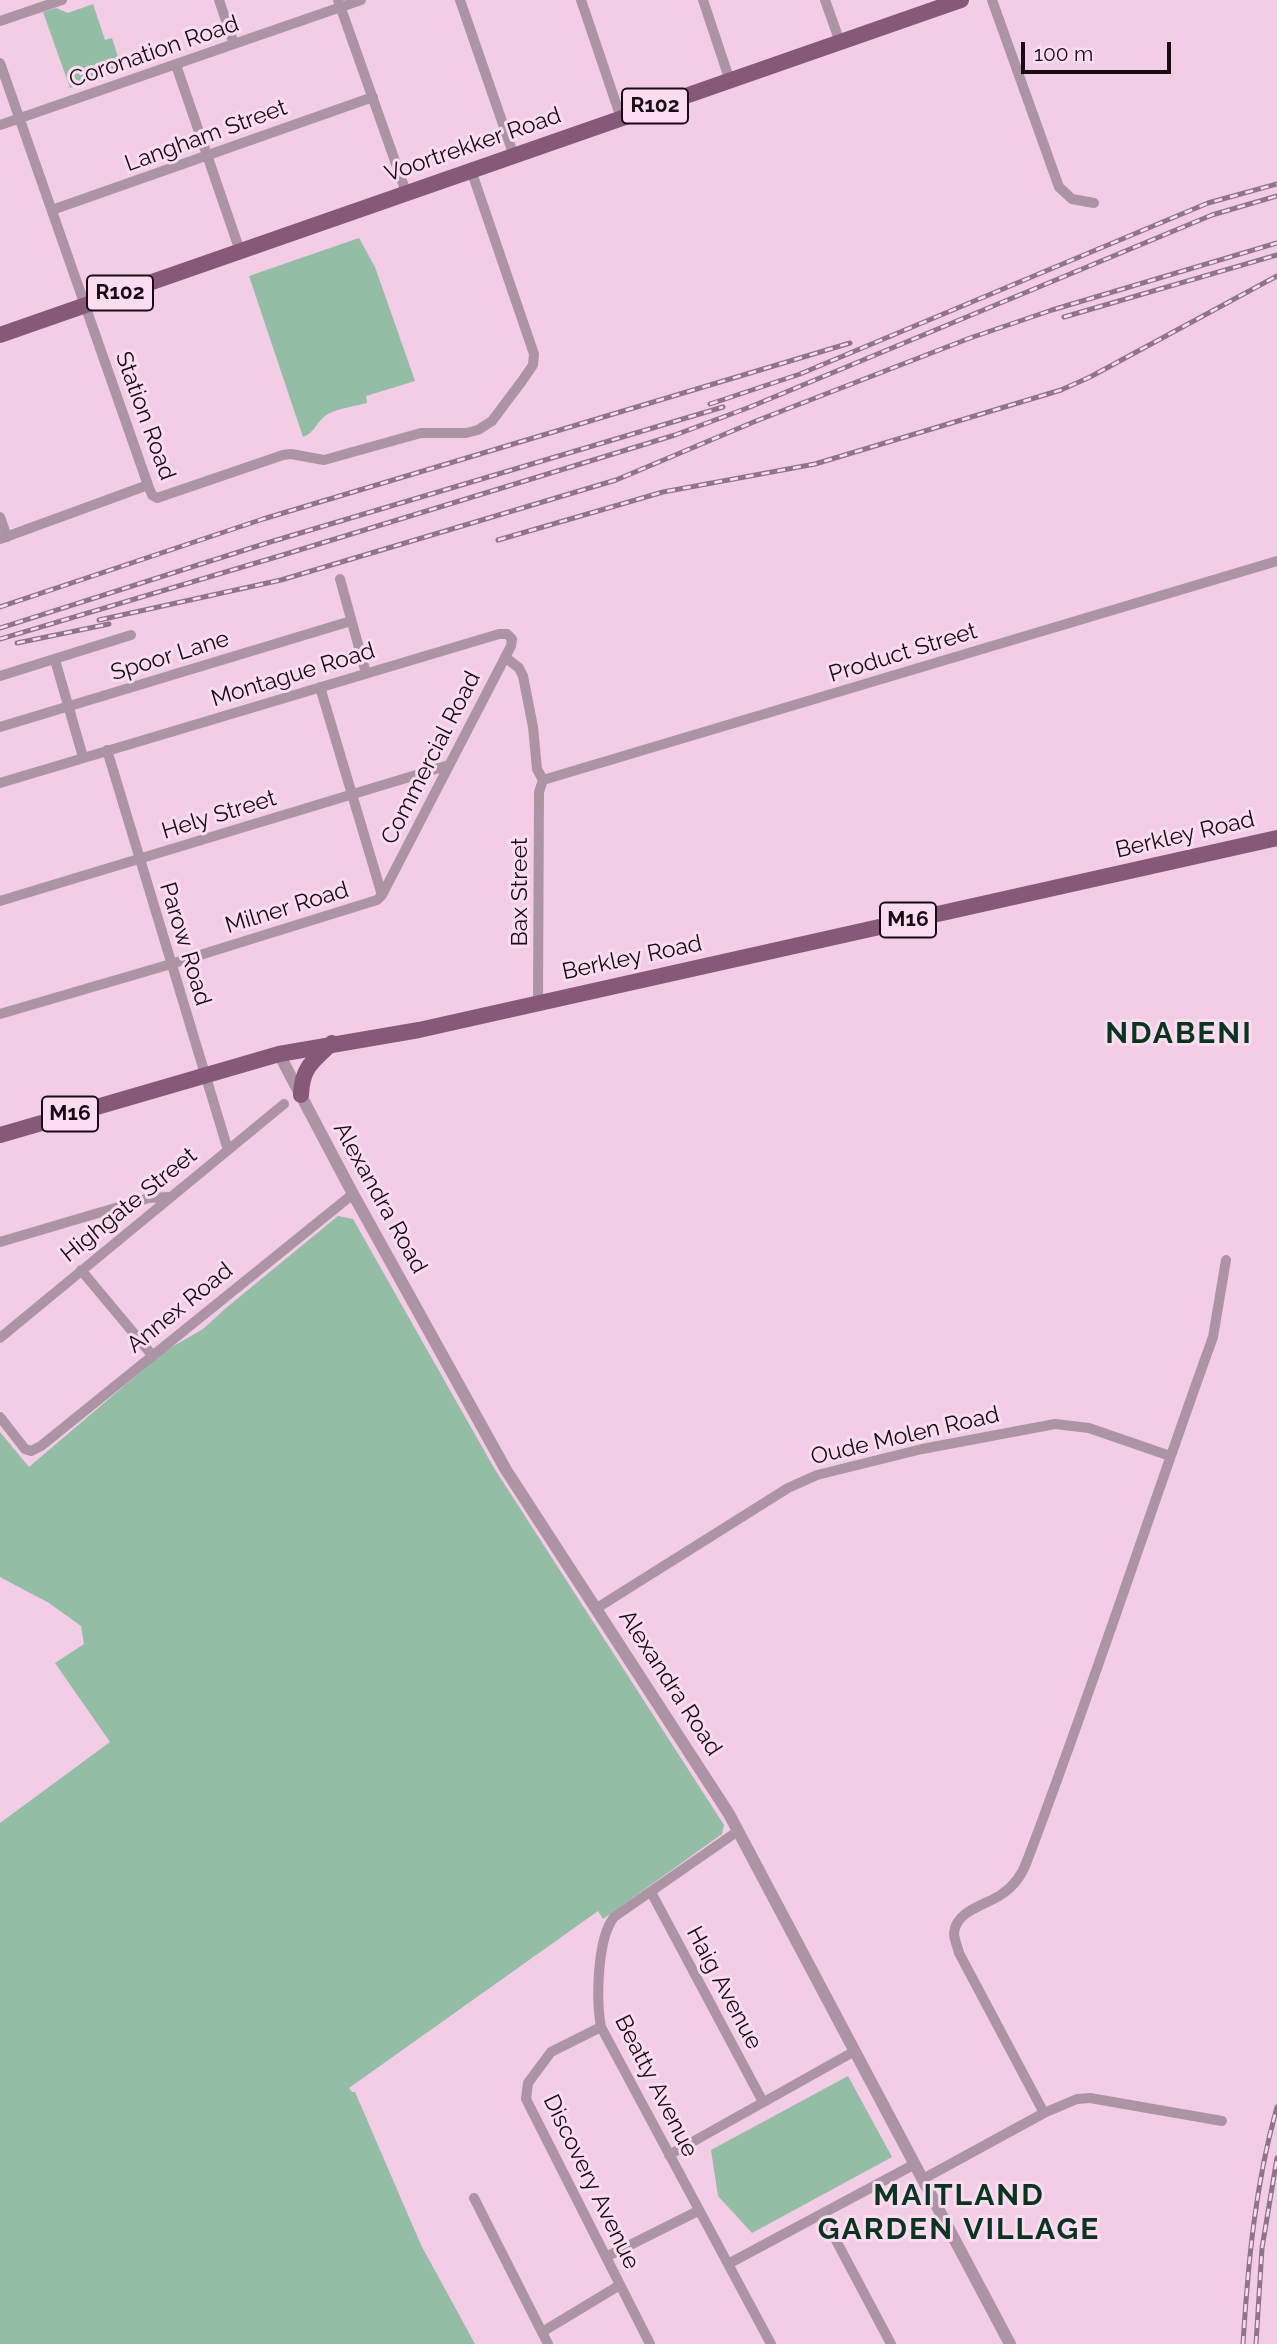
<!DOCTYPE html>
<style>
body{margin:0}
#map{position:relative;width:1277px;height:2344px;overflow:hidden;background:#f3cce6;font-family:Raleway,sans-serif}
canvas{display:block}
.scale{position:absolute;left:1021px;top:42px;width:150px;height:32px;box-sizing:border-box;border:4px solid #180b14;border-top:0;padding-left:9px;font-size:21px;line-height:24px;white-space:nowrap;color:#180b14;-webkit-text-stroke:5px #fbdcf0;paint-order:stroke}
</style>
<div id="map">
<canvas width="1277" height="2344"></canvas>
<div class="scale">100 m</div>
</div>
<script>
const ctx = document.querySelector('canvas').getContext('2d');
ctx.lineJoin = 'round';
function fillPath(path, color) { ctx.fillStyle = color; ctx.fill(path, 'evenodd'); }
function trace(path, color, width, dash) { ctx.strokeStyle = color; ctx.lineWidth = width; ctx.lineCap = dash ? 'butt' : 'round'; ctx.setLineDash(dash || []); ctx.stroke(path); }
function write(font, color, halo, rows, align = 'center') {
  ctx.font = font + ' Raleway,sans-serif'; ctx.lineWidth = 6; ctx.setLineDash([]); ctx.textBaseline = 'middle'; ctx.strokeStyle = halo; ctx.fillStyle = color; for (const [text, x, y, turn = 0] of rows) {
    ctx.save(); ctx.translate(x, y); ctx.rotate((+turn || 0) * Math.PI / 180); ctx.textAlign = isNaN(turn) ? turn : align; if (halo) ctx.strokeText(text, 0, 0); ctx.fillText(text, 0, 0); ctx.restore();
  }
}
const green = new Path2D(`
 M93 4 105 40 112 38 122 70 70 88 43 12 56 8 68 13Z
 M359 238 375 267 415 381 366 396 367 403C355 406 339 408 328 414 317 420 315 433 303 437L249 276Z
 M338 1216 353 1219 494 1468 724 1825 722 1834 603 1919 598 1911 349 2088 352 2092H355L421 2245 475 2344H0V1823L110 1742 55 1663 84 1644 81 1626 49 1603 0 1577V1432L29 1467 165 1351 203 1329 226 1308Z
 M848 2076 892 2157 752 2233 718 2196 711 2150Z`);
const minor = new Path2D(`
 M219 0 234 44
 M338 0 406 192
 M460 0 514 156
 M581 0 621 118
 M703 0 730 81
 M825 0 840 42
 M992 0 1059 187 1072 199 1094 203
 M0 21 62 0
 M0 63 148 485 152 495 157 498 283 455 291 454 324 460 421 433H466L478 430 492 421 522 381 533 365 534 354 471 170
 M176 65 240 251
 M0 125 361 0
 M52 210 373 97
 M0 517 7 537
 M0 539 148 485
 M340 579 366 673
 M505 657 519 668 523 676 533 727 537 769 543 780
 M55 660 83 757
 M0 676 131 635
 M320 687 382 895
 M0 727 351 621
 M107 750 228 1150
 M0 783 499 634H507L512 639 511 646 382 895 377 900 171 964 0 1014
 M0 901 449 765
 M538 1002 539 792 543 780 1277 561
 M0 1242 149 1198 169 1197
 M81 1270 152 1355
 M0 1338 284 1104
 M0 1417 25 1449 31 1451 41 1446 353 1194
 M597 1608 788 1488 817 1475 922 1449 1055 1424 1089 1428 1170 1456
 M738 1831 614 1917C597 1939 596 1999 601 2027L771 2344
 M651 1892 763 2102
 M601 2027 551 2052 528 2083 526 2099 650 2344
 M1044 2113 959 1953C958 1948 954 1939 954 1933 956 1910 987 1905 1002 1894 1014 1886 1022 1875 1027 1861 1093 1688 1150 1511 1213 1337L1226 1260
 M669 2155 855 2051
 M923 2179 1044 2113 1077 2099 1090 2098 1222 2121
 M474 2198 548 2344
 M822 2214 891 2344
 M606 2257 698 2211
 M728 2264 915 2164
 M542 2332 620 2285`);
const tertiary = new Path2D(`
 M279 1054 353 1194 506 1470 729 1814 1010 2344`);
const primary = new Path2D(`
 M0 335 961 0
 M301 1095C302 1067 313 1061 332 1043
 M0 1135 279 1054 419 1030 1277 838`);
const rail = new Path2D(`
 M1064 317 1277 255
 M710 404 800 374 1208 203 1277 184
 M498 540 663 492 815 464 1061 390 1090 377 1277 276
 M0 607 263 519 850 343
 M99 620 281 580 616 480 756 421 970 338 1052 310 1277 243
 M0 628 270 542 723 407
 M0 639 286 554 675 435 750 407 1212 215 1277 196
 M17 643 109 624
 M1243 2344C1248 2264 1255 2185 1277 2107
 M1256 2344 1262 2248 1277 2158`);
const shields = [
 [655,106,66],
 [120,293,66],
 [908,920,56],
 [70,1114,56]
];
const shieldNames = [
 ["R102",655,106],
 ["R102",120,293],
 ["M16",908,920],
 ["M16",70,1114]
];
const streetNames = [
 ["Coronation Road",154,52,-19],
 ["Langham Street",206,136,-20],
 ["Voortrekker Road",473,145,-19],
 ["Station Road",145,416,70],
 ["Product Street",903,653,-17],
 ["Spoor Lane",170,656,-17],
 ["Montague Road",293,675,-17],
 ["Commercial Road",431,758,-63],
 ["Hely Street",219,815,-17],
 ["Berkley Road",1185,835,-13],
 ["Bax Street",520,892,-90],
 ["Milner Road",287,908,-17],
 ["Parow Road",185,944,73],
 ["Berkley Road",632,958,-12],
 ["Alexandra Road",380,1198,61],
 ["Highgate Street",129,1205,-39],
 ["Annex Road",180,1308,-39],
 ["Oude Molen Road",905,1436,-13],
 ["Alexandra Road",670,1683,57],
 ["Haig Avenue",724,1988,62],
 ["Beatty Avenue",656,2086,63],
 ["Discovery Avenue",591,2182,64]
];
const districtNames = [
 ["NDABENI",1179,1034],
 ["MAITLAND",959,2196],
 ["GARDEN VILLAGE",959,2230]
];
fillPath(green, '#93bda4');
trace(minor, '#ad94a5', 10);
trace(tertiary, '#ad94a5', 12);
trace(primary, '#865978', 16);
trace(rail, '#907587', 5);
trace(rail, '#fbdcf0', 2.5, [8]);
for (const [x, y, w] of shields) { const box = new Path2D(); box.roundRect(x - w / 2, y - 17.5, w, 35, 5); ctx.fillStyle = '#fbdcf0'; ctx.fill(box); trace(box, '#180b14', 2); }
write('bold 21px', '#180b14', null, shieldNames);
write('23px', '#180b14', '#fbdcf0', streetNames);
ctx.letterSpacing = '2px';
write('bold 30px', '#093520', '#fbdcf0', districtNames);
ctx.letterSpacing = '0px';
</script>
